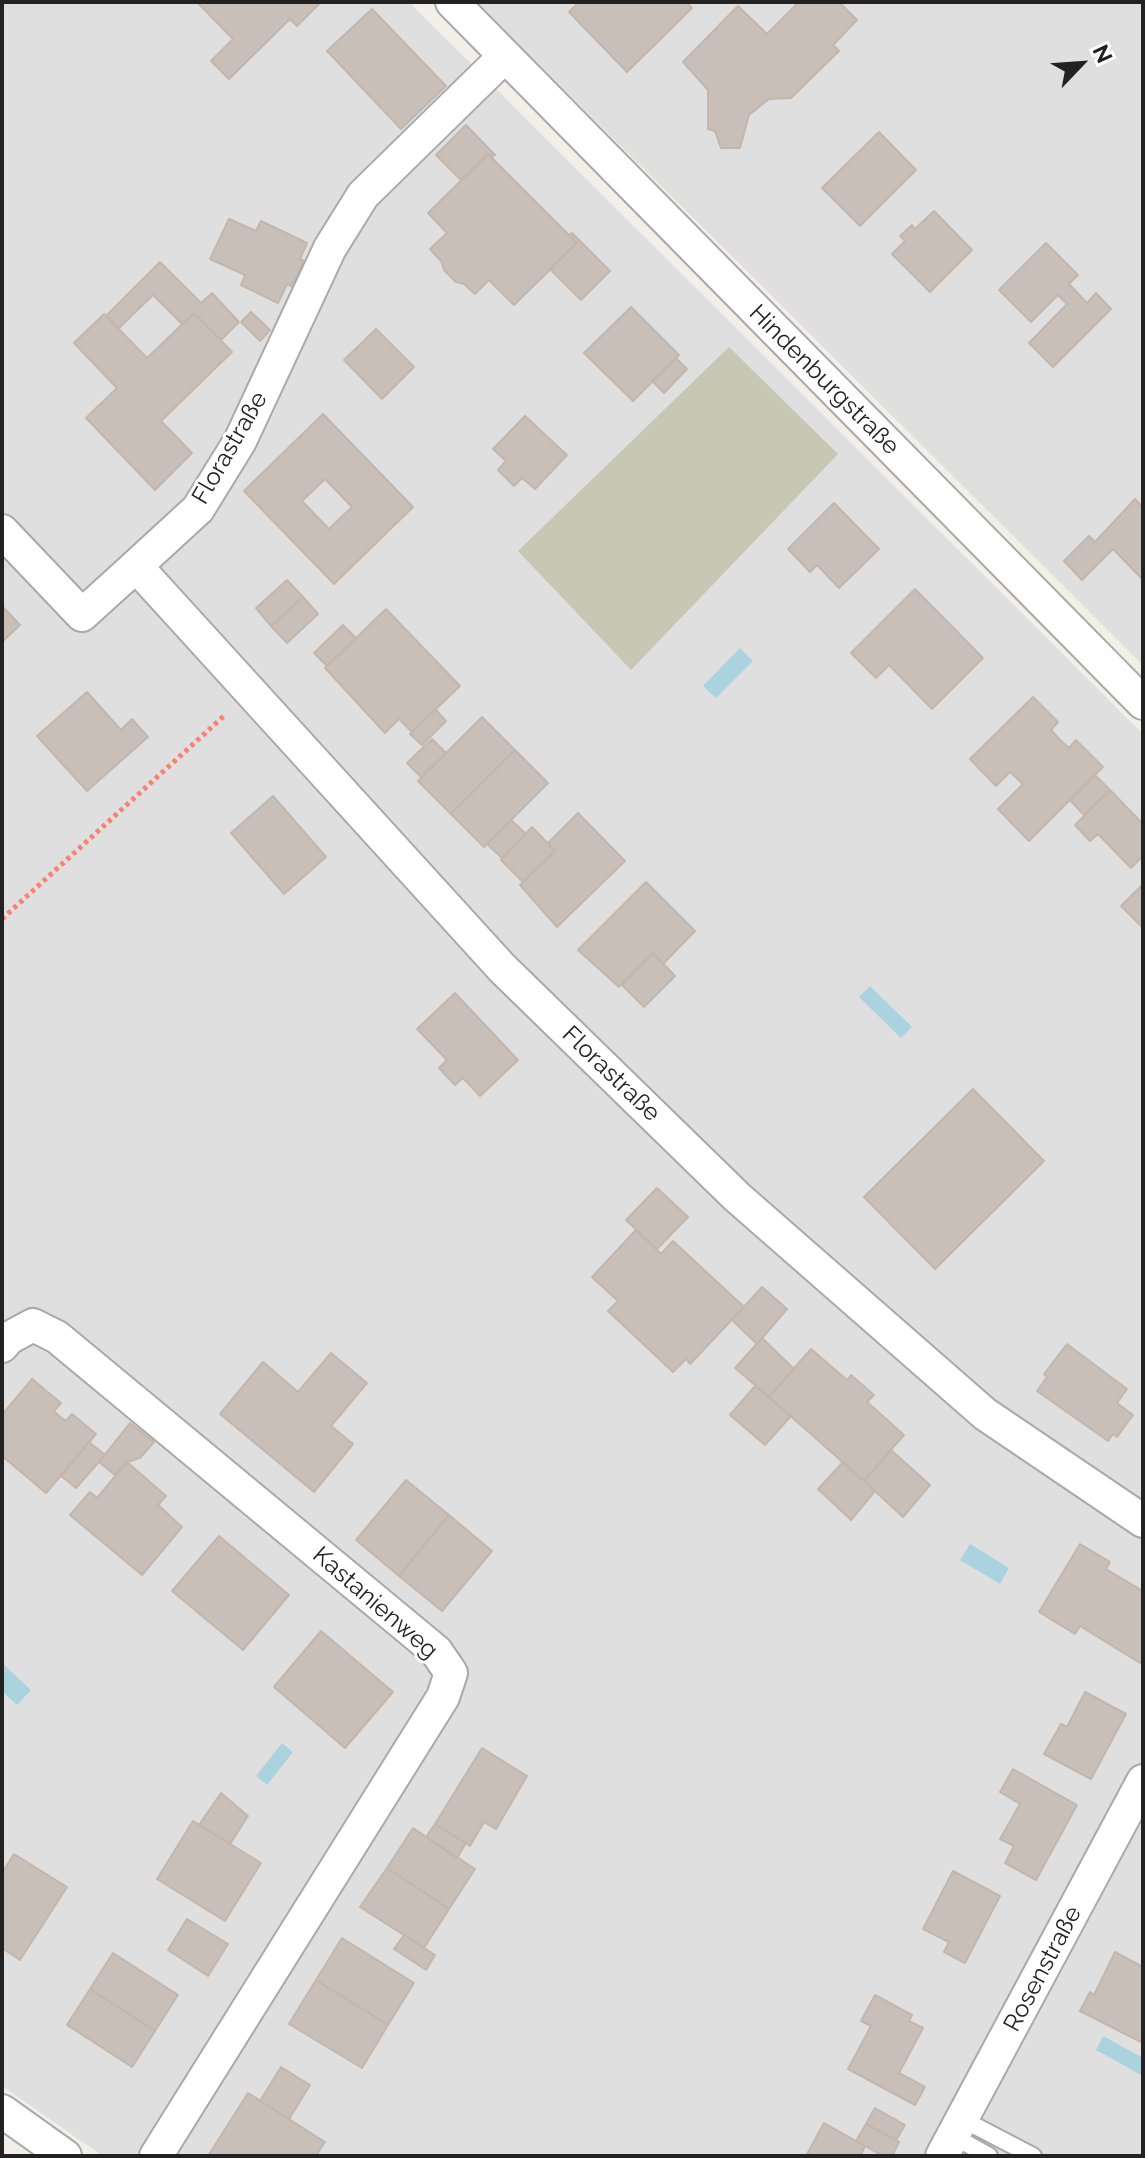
<!DOCTYPE html>
<meta charset="utf-8">
<style>
body{margin:0}
#map{position:relative;width:1145px;height:2158px;overflow:hidden;background:#f2efe9;font-family:Raleway,sans-serif}
canvas{display:block}
.frame{position:absolute;inset:0;border:4px solid #222;pointer-events:none}
.north{position:absolute;left:1041px;top:24px;width:80px;height:80px;-webkit-text-stroke:6px #fff;paint-order:stroke;rotate:65deg;font-size:22px;font-weight:700;line-height:32px;text-align:center;color:#222}
.north::after{content:'';display:block;margin:auto;width:28px;height:36px;background:#222;clip-path:polygon(50% 0,100% 100%,50% 72%,0 100%)}
</style>
<div id="map">
<canvas width="1145" height="2158"></canvas>
<div class="frame"></div>
<div class="north">N</div>
</div>
<script>
const ctx = document.querySelector('canvas').getContext('2d');
ctx.lineJoin = 'round';
function fillPath(path, color) { ctx.fillStyle = color; ctx.fill(path, 'evenodd'); }
function trace(path, color, width, dash) { ctx.strokeStyle = color; ctx.lineWidth = width; ctx.lineCap = dash ? 'butt' : 'round'; ctx.setLineDash(dash || []); ctx.stroke(path); }
function write(font, color, halo, rows, align = 'center') {
  ctx.font = font + ' Raleway,sans-serif'; ctx.lineWidth = 6; ctx.setLineDash([]); ctx.textBaseline = 'middle'; ctx.strokeStyle = halo; ctx.fillStyle = color; for (const [text, x, y, turn = 0] of rows) {
    ctx.save(); ctx.translate(x, y); ctx.rotate((+turn || 0) * Math.PI / 180); ctx.textAlign = isNaN(turn) ? turn : align; if (halo) ctx.strokeText(text, 0, 0); ctx.fillText(text, 0, 0); ctx.restore();
  }
}
const residential = new Path2D(`
 M2 2H409L1143 734V2156H103L2 2086Z
 M476 2H1143V665Z`);
const construction = new Path2D(`
 M729 347 838 454 631 670 518 551Z`);
const water = new Path2D(`
 M740 648 753 661 716 698 703 686Z
 M870 986 912 1027 901 1038 859 997Z
 M970 1544 1009 1568 1000 1584 960 1560Z
 M2 1663 31 1690 17 1705 2 1691Z
 M282 1743 293 1752 267 1785 256 1776Z
 M1103 2036 1143 2058V2076L1096 2050Z`);
const building = new Path2D(`
 M197 2H321L297 26 290 19 229 79 211 61 233 39Z
 M579 2H686L692 8 627 72 569 12Z
 M799 2H839L857 20 833 45 839 51 791 98 769 99 749 115 740 148H721L715 131 708 129V90L683 62 738 6 767 34Z
 M372 9 446 86 401 129 327 51Z
 M466 125 495 155 492 157 488 154 461 180 436 155Z
 M879 132 916 170 860 226 822 188Z
 M488 154 577 243 514 305 489 280 475 294 464 284 456 282 444 270 441 261 430 249 447 233 428 213Z
 M934 211 972 250 930 292 892 254 905 241 900 236 912 225 915 229Z
 M229 219 256 231 261 221 307 243 300 259 304 261 292 287 287 284 278 303 241 285 245 275 210 259Z
 M572 233 610 271 581 300 550 269 577 243 569 235Z
 M1046 243 1078 275 1069 284 1087 303 1096 293 1111 309 1053 367 1029 343 1067 304 1058 295 1031 322 999 290Z
 M160 262 201 303 212 293 239 322 221 340 194 313 182 324 153 295 119 328 106 316Z
 M631 307 679 355 633 401 584 353Z
 M251 312 270 330 260 341 241 322Z
 M194 313 232 352 161 421 192 453 155 490 86 418 117 388 74 343 104 314 147 358Z
 M376 329 414 367 382 399 344 360Z
 M676 358 687 369 664 393 652 381Z
 M323 414 413 507 334 584 244 491ZM325 479 352 507 329 529 302 501Z
 M525 416 567 455 535 489 522 478 514 486 498 470 506 461 493 449Z
 M1135 499 1143 508V580L1113 549 1082 580 1064 561 1089 536 1095 542Z
 M834 503 879 549 839 588 817 565 810 572 788 549Z
 M287 580 303 597 271 626 256 608Z
 M915 589 983 658 932 709 889 665 876 678 851 653Z
 M303 597 318 614 287 643 271 626Z
 M2 606 20 625 2 642Z
 M386 609 460 686 412 732 399 719 385 733 325 668Z
 M343 625 356 638 327 666 314 653Z
 M87 692 121 730 132 719 148 737 87 791 37 736Z
 M1033 697 1058 722 1051 730 1060 740 1069 748 1076 740 1103 767 1029 841 998 809 1023 784 1010 772 996 786 970 759Z
 M435 709 446 721 422 745 410 734Z
 M482 717 515 750 451 814 418 781Z
 M432 739 446 753 421 777 407 763Z
 M515 750 548 783 484 847 451 814Z
 M1095 775 1110 790 1084 815 1070 800Z
 M1110 790 1143 824V861L1141 858 1131 868 1098 834 1090 841 1075 825Z
 M273 796 326 857 284 894 231 833Z
 M578 813 625 861 557 927 520 885 555 851 548 843Z
 M511 820 526 834 502 858 487 844Z
 M532 827 555 851 523 882 501 860Z
 M646 882 695 931 663 964 653 953 619 987 578 950Z
 M1143 884V928L1121 906Z
 M653 953 675 976 644 1007 622 985Z
 M455 993 518 1060 480 1096 463 1078 455 1085 439 1068 447 1060 417 1029Z
 M973 1089 1044 1161 935 1269 864 1197Z
 M657 1188 688 1217 657 1249 626 1220Z
 M636 1230 661 1254 673 1241 744 1307 690 1364 686 1359 673 1372 608 1311 618 1301 592 1277Z
 M762 1287 787 1309 757 1344 732 1320Z
 M762 1338 794 1369 769 1397 735 1368Z
 M1067 1344 1127 1389 1117 1403 1133 1415 1117 1437 1113 1434 1108 1441 1037 1391 1047 1377 1044 1374Z
 M811 1349 847 1380 851 1375 874 1395 867 1402 904 1435 864 1481 769 1397Z
 M331 1353 367 1383 331 1426 353 1444 314 1492 220 1414 263 1362 298 1392Z
 M32 1379 61 1403 54 1411 59 1416 66 1421 72 1414 96 1434 46 1493 2 1456V1415Z
 M755 1386 791 1416 765 1445 730 1415Z
 M130 1423 154 1442 140 1458 127 1462 115 1475 99 1462Z
 M89 1442 105 1455 76 1488 61 1476Z
 M891 1450 930 1485 903 1517 864 1481Z
 M127 1462 166 1496 158 1505 182 1527 142 1575 70 1515 90 1492 97 1498Z
 M843 1462 875 1491 851 1520 818 1489Z
 M406 1480 449 1515 399 1576 356 1540Z
 M449 1515 492 1551 442 1611 399 1576Z
 M219 1536 289 1595 243 1650 172 1591Z
 M1080 1544 1110 1562 1106 1569 1143 1591V1658L1140 1663 1080 1626 1075 1634 1039 1612Z
 M321 1631 393 1692 345 1748 274 1687Z
 M1085 1692 1126 1714 1091 1779 1044 1754 1061 1724 1067 1727Z
 M482 1748 527 1776 496 1829 484 1822 470 1846 435 1824Z
 M1013 1769 1077 1805 1036 1880 1005 1863 1014 1846 1000 1839 1020 1804 1000 1792Z
 M221 1793 248 1816 230 1844 199 1825Z
 M193 1821 261 1863 225 1921 157 1879Z
 M435 1824 466 1843 457 1858 426 1837Z
 M413 1828 475 1869 449 1909 387 1868Z
 M14 1854 67 1887 20 1960 2 1948V1873Z
 M387 1868 449 1909 424 1948 360 1907Z
 M953 1871 1000 1896 965 1963 944 1952 949 1942 923 1929Z
 M187 1919 228 1944 208 1976 168 1950Z
 M404 1935 435 1955 426 1970 394 1949Z
 M342 1938 414 1983 388 2025 316 1980Z
 M1115 1952 1143 1967V2043L1080 2011 1090 1992 1094 1995Z
 M113 1953 178 1995 155 2031 90 1989Z
 M316 1980 388 2025 362 2068 289 2024Z
 M90 1989 155 2031 132 2067 67 2025Z
 M875 1995 912 2015 909 2021 923 2028 899 2073 925 2087 915 2105 848 2069 871 2026 861 2021Z
 M281 2067 310 2085 289 2119 260 2101Z
 M248 2093 325 2142 316 2156H208Z
 M875 2108 905 2125 896 2140 866 2124Z
 M824 2123 865 2146 860 2156H806Z
 M866 2124 899 2142 892 2156H883L856 2141Z`);
const path = new Path2D(`
 M2 919 226 714`);
const lane = new Path2D(`
 M962 2119 1033 2156
 M953 2136 989 2156`);
const street = new Path2D(`
 M452 2 1143 703
 M2 531 82 615 136 566 502 968 737 1197 985 1414 1143 1521
 M136 566 198 509 240 441 330 248 363 195 505 56
 M2 1346 9 1338 33 1325 57 1337 436 1651 451 1673 443 1697 156 2156
 M2 2111 65 2156
 M942 2156 1143 1781`);
const streetNames = [
 ["Hindenburgstraße",824,380,45],
 ["Florastraße",230,448,-60],
 ["Florastraße",611,1074,44],
 ["Kastanienweg",375,1603,41],
 ["Rosenstraße",1043,1969,-62]
];
fillPath(residential, '#e0dfdf');
fillPath(construction, '#c7c7b4');
fillPath(water, '#aad3df');
fillPath(building, '#c7bfb8');
trace(building, '#c4b6ab', 2);
trace(lane, '#a9a9a9', 20);
trace(street, '#a9a9a9', 36);
trace(path, '#fa8072', 5, [4, 4]);
trace(lane, '#fff', 16);
trace(street, '#fff', 32);
write('24px', '#222', '#fff', streetNames);
</script>
